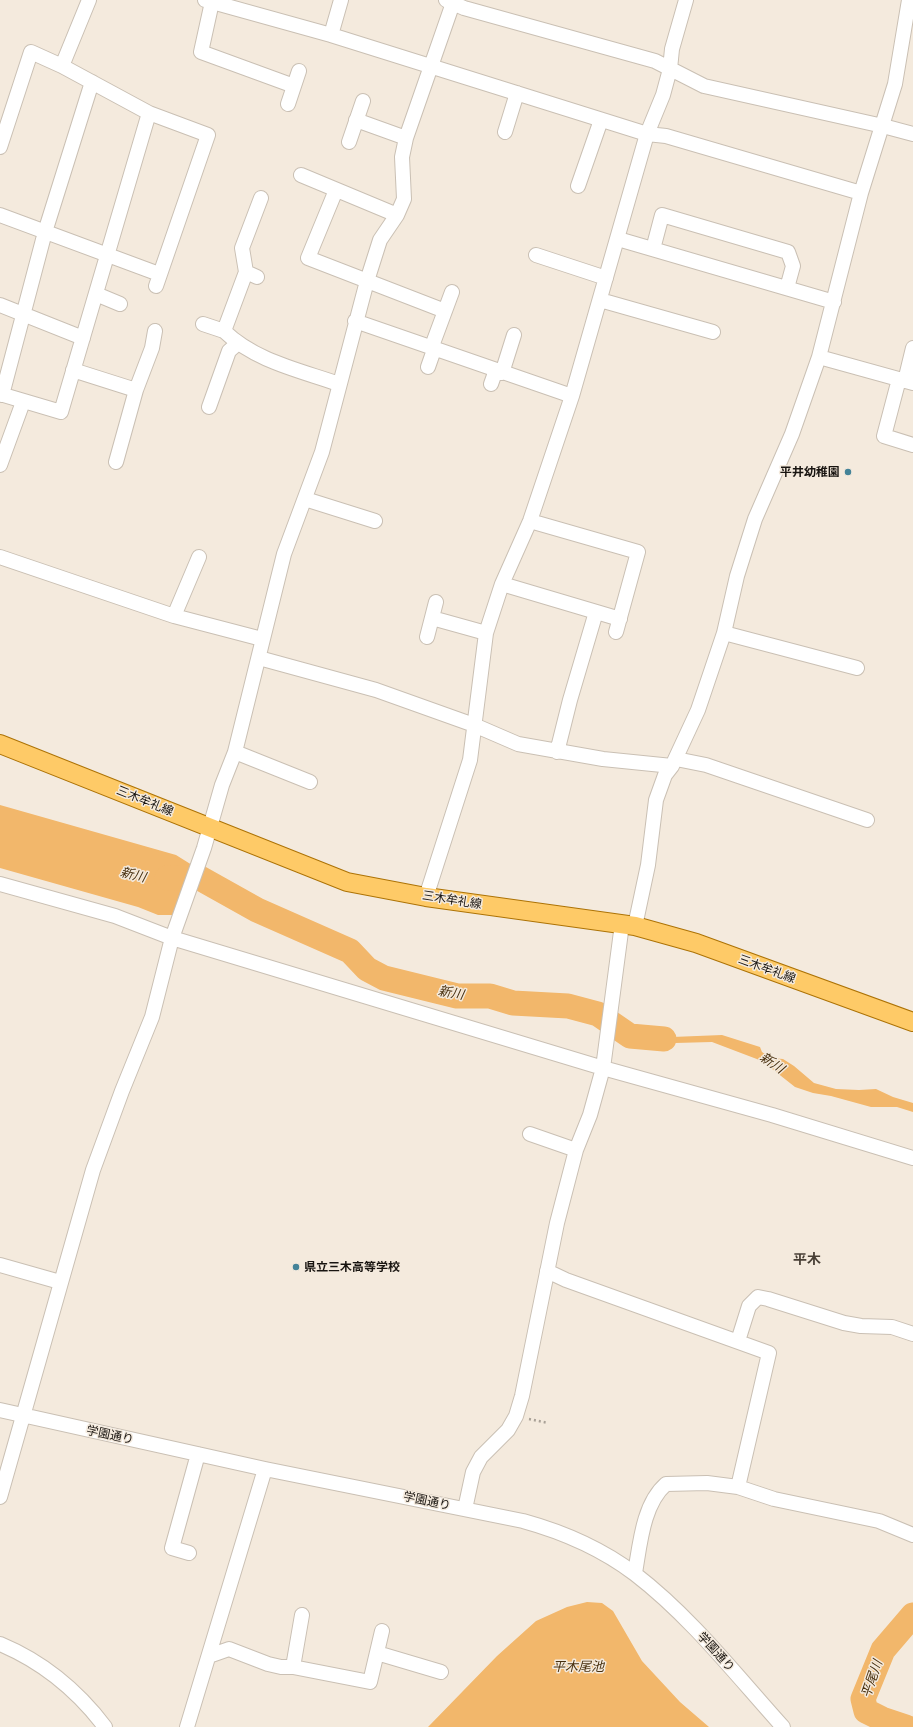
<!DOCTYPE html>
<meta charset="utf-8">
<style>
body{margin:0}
canvas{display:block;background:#f4eadd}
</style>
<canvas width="913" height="1727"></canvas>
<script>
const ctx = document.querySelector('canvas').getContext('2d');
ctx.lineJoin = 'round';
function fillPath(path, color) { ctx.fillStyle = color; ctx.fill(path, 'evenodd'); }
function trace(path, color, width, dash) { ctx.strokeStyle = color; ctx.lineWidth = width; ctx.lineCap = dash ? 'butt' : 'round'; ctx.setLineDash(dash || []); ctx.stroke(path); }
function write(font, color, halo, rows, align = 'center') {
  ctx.font = font + ' "Golos Text","Noto Sans JP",sans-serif'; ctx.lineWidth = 3; ctx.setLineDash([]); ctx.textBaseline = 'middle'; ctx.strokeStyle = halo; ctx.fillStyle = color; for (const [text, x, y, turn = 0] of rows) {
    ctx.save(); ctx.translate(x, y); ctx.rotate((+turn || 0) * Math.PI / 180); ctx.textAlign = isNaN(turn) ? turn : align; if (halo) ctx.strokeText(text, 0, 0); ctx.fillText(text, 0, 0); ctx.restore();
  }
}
const water = new Path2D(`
 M0 805 176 855 200 870 184 915H158L138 907 0 868Z
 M629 1035 672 1037 722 1035 760 1047 762 1052 771 1058 783 1059 794 1066 814 1083 836 1089 859 1090 876 1089 893 1097 913 1103V1112L897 1107H871L831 1096 813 1093 795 1087 762 1061 712 1042 675 1043 634 1039Z
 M587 1602 602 1603 613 1611 642 1661 680 1702 709 1727H428L497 1656 536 1621 567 1607Z`);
const river = new Path2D(`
 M167 878 198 877 257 910 350 951 367 969 384 978 457 996H490L513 1003 568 1006 598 1014 630 1036 664 1039
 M906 1727 882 1719 866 1711 863 1699 883 1650 913 1615`);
const path = new Path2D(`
 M529 1419 548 1423`);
const minor = new Path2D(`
 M205 0 331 35 647 134 666 136 861 193
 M446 0 464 8 655 61 704 86 883 126 913 134
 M212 2 201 52 294 86
 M331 35 341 0
 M62 66 89 0
 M288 104 299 71
 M149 113 208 135 156 286
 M356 120 406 138
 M505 132 517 93
 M349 142 363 101
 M0 147 31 52 62 66 149 113 61 412 0 394
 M301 175 397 215
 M578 186 601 120
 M336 190 308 258 445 311
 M261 198 242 248 246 272 224 331C255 361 299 370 339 384
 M0 215 159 274
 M618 239 834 302
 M653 249 662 215 788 252 793 266 787 288
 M536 255 606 278
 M246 272 257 277
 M96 294 120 304
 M600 300 713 332
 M0 305 83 338
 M355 321 572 396
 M203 324 224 331
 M432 346 452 292
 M819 357 913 383
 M428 367 435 347
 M73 370 136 390
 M502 373 514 335
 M899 379 884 436 913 445
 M905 381 913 348
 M491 384 496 370
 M2 395 45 232 92 82
 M209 407 229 351 237 344
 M116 462 136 390 152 348 155 331
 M0 465 23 402
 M305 499 375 521
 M530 521 638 552 616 632
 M0 557 174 616 262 639
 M502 584 620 619
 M174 616 199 557
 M432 618 486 633
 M724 633 857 668
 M427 637 436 602
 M259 658 376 690 474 725 518 744 603 759 672 766
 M235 752 310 782
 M557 752 570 700 596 612
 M676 759 706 765 867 820
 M0 884 115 916 172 938 603 1068 772 1115 913 1158
 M426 897 470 760 486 633 502 584 530 521 572 396 647 134 663 95 670 69 672 49 686 0
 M635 926 648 865 656 800 665 775 672 766 698 710 724 633 737 576 755 519 792 434 819 357 861 193 895 84 909 0
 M530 1134 576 1150
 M0 1265 60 1282
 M547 1271 566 1280 769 1353 738 1487
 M738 1341 749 1306 758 1297 768 1299 844 1323 861 1326 892 1327 913 1334
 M0 1410 265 1469 523 1521C563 1532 602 1549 635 1574 691 1617 736 1675 783 1727
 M0 1497 93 1170 122 1091 152 1017 172 938 204 848 222 785 235 752 284 554 322 452 367 281 380 240 397 215 404 199 402 157 406 138 454 0
 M465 1509 473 1472 481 1457 508 1430 516 1416 522 1396 557 1223 576 1150 590 1115 603 1068 622 924
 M189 1553 172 1548 198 1454
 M635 1573C640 1544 643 1504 666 1484L707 1483 738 1487 774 1499 879 1521 913 1535
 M0 1644C43 1662 77 1690 105 1727
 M377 1653 441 1672
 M209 1656 229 1649 268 1664 281 1667H293L370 1682 382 1631
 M293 1667 302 1615
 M187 1727 265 1469`);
const major = new Path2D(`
 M0 744 347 882 426 897 635 926 696 943 913 1022`);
const markers = [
 [848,472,4,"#448398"],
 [296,1267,4,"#448398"]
];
const poiNames = [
 ["平井幼稚園",840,472],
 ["県立三木高等学校",304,1267,"left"]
];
const streetNames = [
 ["三木牟礼線",145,801,22],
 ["三木牟礼線",452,900,9],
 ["三木牟礼線",767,969,20],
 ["学園通り",110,1435,12],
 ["学園通り",427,1501,12],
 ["学園通り",716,1652,48]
];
const waterNames = [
 ["新川",133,875,13],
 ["新川",451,993,10],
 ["新川",772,1063,34],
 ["平木尾池",578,1667],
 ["平尾川",872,1679,-71]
];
const quarterNames = [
 ["平木",807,1260]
];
fillPath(water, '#f2b76b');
trace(river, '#f2b76b', 25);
trace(minor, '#cac0b4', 16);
trace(major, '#ad7306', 20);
trace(path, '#a9a197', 2.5, [2, 3]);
trace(minor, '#fff', 14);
trace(major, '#feca67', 18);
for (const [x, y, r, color] of markers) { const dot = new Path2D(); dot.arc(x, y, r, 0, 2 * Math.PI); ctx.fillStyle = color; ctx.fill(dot); trace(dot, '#f4eadd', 1.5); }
write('bold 12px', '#181410', '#f4eadd', poiNames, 'right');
write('12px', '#181410', '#f4eadd', streetNames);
write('italic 13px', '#493110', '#f4eadd', waterNames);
write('bold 14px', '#473e34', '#f4eadd', quarterNames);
</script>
